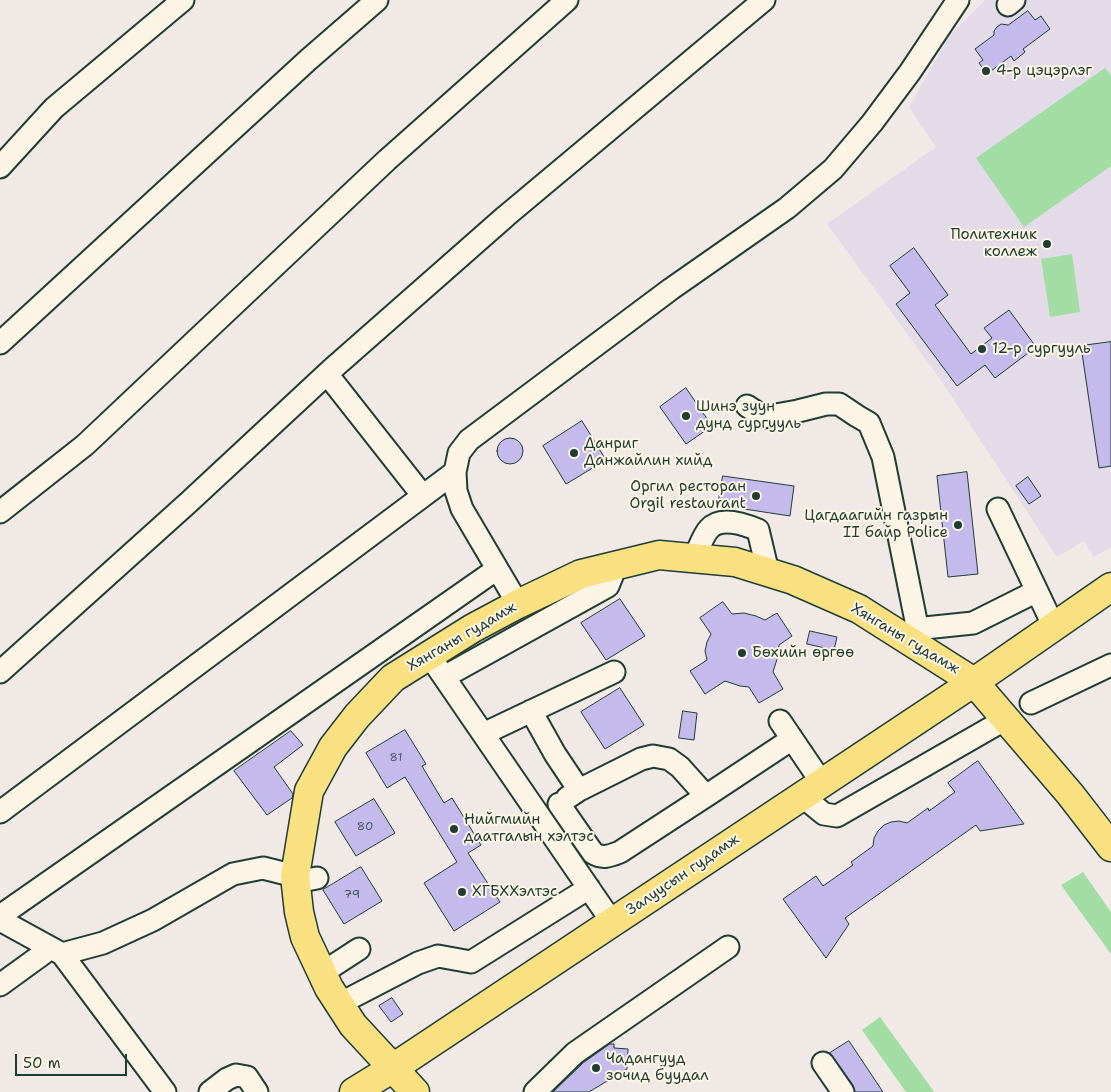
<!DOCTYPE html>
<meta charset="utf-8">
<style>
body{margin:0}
#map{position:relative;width:1111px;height:1092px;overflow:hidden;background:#f1e9e6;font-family:"Shantell Sans",sans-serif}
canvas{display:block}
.scale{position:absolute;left:15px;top:1054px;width:112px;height:22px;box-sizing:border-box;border:2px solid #1f3d34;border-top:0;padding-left:6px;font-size:15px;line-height:18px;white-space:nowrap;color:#1f3d34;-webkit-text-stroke:4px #fcf5e5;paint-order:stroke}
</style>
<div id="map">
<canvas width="1111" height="1092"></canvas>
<div class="scale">50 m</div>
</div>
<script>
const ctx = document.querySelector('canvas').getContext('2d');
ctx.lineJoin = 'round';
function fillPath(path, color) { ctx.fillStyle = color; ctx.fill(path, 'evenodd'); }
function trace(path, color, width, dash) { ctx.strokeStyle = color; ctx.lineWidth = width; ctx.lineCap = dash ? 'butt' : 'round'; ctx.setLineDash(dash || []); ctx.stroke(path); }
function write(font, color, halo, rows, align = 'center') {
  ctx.font = font + ' "Shantell Sans",sans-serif'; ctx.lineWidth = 4; ctx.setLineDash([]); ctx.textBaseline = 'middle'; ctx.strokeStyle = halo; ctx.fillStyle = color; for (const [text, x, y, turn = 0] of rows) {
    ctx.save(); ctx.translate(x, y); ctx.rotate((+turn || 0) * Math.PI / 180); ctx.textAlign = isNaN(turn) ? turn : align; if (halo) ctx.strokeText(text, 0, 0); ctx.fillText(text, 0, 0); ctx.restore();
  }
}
const built = new Path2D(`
 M985 0H1111V547L1094 557 1084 541 1057 557 938 376 827 224 936 147 909 107 949 36Z`);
const green = new Path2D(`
 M1105 68 1111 76V166L1024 227 976 158Z
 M1072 254 1080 312 1050 317 1041 259Z
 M1083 872 1111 912V954L1061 885Z
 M880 1017 927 1082 934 1092H906L862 1030Z`);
const building = new Path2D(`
 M1028 11 1035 20 1041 16 1050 29 1023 49 1025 52 1014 61 1011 56 987 74 979 63 983 60 975 49 994 35V31L997 27 1001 24 1008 25Z
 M914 248 948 295 935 305 971 354 992 338 984 328 1009 310 1036 347 995 378 985 365 957 386 896 304 910 293 890 266Z
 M1111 342V466L1099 468 1081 346Z
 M686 388 712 426 686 444 660 407Z
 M582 421 606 460 566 484 543 446Z
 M497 451a13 13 0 1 1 26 0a13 13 0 1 1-26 0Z
 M967 472 978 574 948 577 937 476Z
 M723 476 794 486 790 516 718 505Z
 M1028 477 1041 496 1029 504 1016 486Z
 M620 599 645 636 606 660 581 623Z
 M723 602 732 614 744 613 756 616 765 620 777 613 792 636 779 645 778 656 773 672 783 689 759 703 749 687 740 686 725 681 705 694 690 671 707 660 705 651 707 642 711 634 700 618Z
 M810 631 837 637 834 650 807 644Z
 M620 688 644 725 605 749 581 712Z
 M683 711 697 713 694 740 679 738Z
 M405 730 426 764 422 766 444 803 452 798 481 845 468 853 500 902 454 931 424 883 457 862 405 777 387 788 366 753Z
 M291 731 303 745 274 767 293 794 292 798 267 815 234 771Z
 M978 761 1024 824 980 831 976 825 845 918 849 924 826 958 783 899 816 876 823 886 853 865 851 862 873 846 874 838 878 831 884 825 891 822 899 821 907 823 928 808 929 811 955 792 948 783Z
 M374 799 395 833 356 856 335 822Z
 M361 867 382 901 344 924 323 890Z
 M392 998 403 1014 391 1022 379 1006Z
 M849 1041 883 1092H855L853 1085 830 1053Z
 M610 1044H614V1048L628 1049 627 1069 589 1092H553L583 1063Z`);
const minor = new Path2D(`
 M1008 5 1014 0
 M0 167 54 108 183 0
 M0 343 308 60 377 0
 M327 374 423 496
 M747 406 764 417 798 411 826 404H839L857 416 869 423 883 457 916 621 915 629 910 641
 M998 509 1054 627
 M0 512 85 445 387 160 567 0
 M694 558C698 551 703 535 709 529 720 516 744 524 758 530L768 572
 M518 604 462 509 456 491 455 472 459 453 469 440 671 289 787 208 833 169 872 123 910 72 958 0
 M915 629 973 623 1037 591
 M429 655 612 922
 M0 672 189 502 331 370 506 216 764 0
 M444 677 608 586 612 576 613 566
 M1031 703 1111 665
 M531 711 555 754 579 790 567 798
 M780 721 822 783
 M483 734 614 672
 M579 790 641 759 653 756 669 759 680 767 706 796 792 739
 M802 796 824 814 837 816 1006 719
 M559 804 593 853C603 859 610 856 620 852L706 796
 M0 812 455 472
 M296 882 317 878
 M0 916 497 569
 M0 920 62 954 165 1092
 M62 954 103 943 153 920 233 874 263 868 295 876
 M322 973 359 949
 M0 985 51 948
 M339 1004 418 963 438 956 471 962 589 888
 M823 1063 843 1092
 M210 1092 227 1079 236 1075 247 1077 257 1092
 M535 1092 575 1053 728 947`);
const major = new Path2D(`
 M354 1092 393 1068 974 682 1111 587
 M415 1092 353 1025 329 988 305 937 299 912 295 876 309 791 333 747 357 716 393 678 473 628 518 604 581 574 659 555 735 562 793 580 859 609 974 682 1070 794 1111 847`);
const markers = [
 [986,71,5,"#1f3d34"],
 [1047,244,5,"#1f3d34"],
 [982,349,5,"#1f3d34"],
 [686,416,5,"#1f3d34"],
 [574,453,5,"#1f3d34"],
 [756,496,5,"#1f3d34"],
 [958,525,5,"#1f3d34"],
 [742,653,5,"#1f3d34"],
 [454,829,5,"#1f3d34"],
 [462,892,5,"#1f3d34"],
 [596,1068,5,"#1f3d34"]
];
const numberNames = [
 ["81",396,758],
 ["80",365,827],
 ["79",352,895]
];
const poiNames = [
 ["4-р цэцэрлэг",996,71],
 ["Политехник",1037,235,"right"],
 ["коллеж",1037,252,"right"],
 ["12-р сургууль",992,349],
 ["Шинэ зуун",696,407],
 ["дунд сургууль",696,424],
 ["Данриг",584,444],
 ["Данжайлин хийд",584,461],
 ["Оргил ресторан",746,487,"right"],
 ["Orgil restaurant",746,504,"right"],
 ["Цагдаагийн газрын",948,516,"right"],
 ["II байр Police",948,533,"right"],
 ["Бөхийн өргөө",752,653],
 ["Нийгмийн",464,820],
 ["даатгалын хэлтэс",464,837],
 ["ХГБХХэлтэс",472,892],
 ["Чадангууд",606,1059],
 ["зочид буудал",606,1076]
];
const streetNames = [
 ["Хянганы гудамж",462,637,-30],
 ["Хянганы гудамж",905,639,31],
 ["Залуусын гудамж",683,875,-34]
];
fillPath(built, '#e4dbe8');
fillPath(green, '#a2dda4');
fillPath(building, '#c4baec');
trace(building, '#1f3d34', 1);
trace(minor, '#1f3d34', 25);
trace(major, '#1f3d34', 31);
trace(minor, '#fcf5e5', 21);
trace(major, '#f9e181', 28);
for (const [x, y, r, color] of markers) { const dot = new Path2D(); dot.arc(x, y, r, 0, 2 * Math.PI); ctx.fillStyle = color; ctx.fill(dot); trace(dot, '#fcf5e5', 2); }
write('12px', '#485c62', null, numberNames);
write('15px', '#1f3d34', '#fcf5e5', poiNames, 'left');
write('15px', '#1f3d34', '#fcf5e5', streetNames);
</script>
